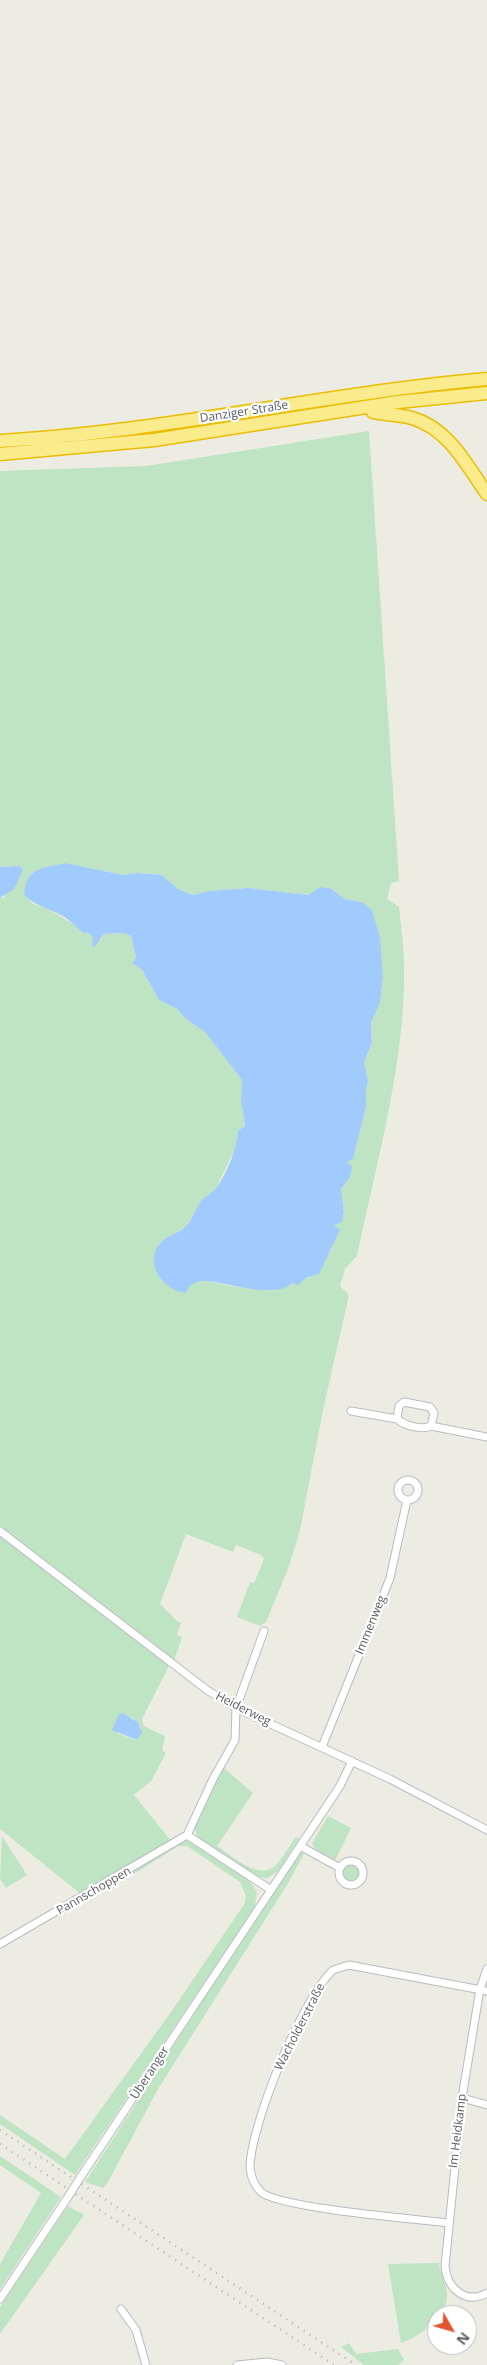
<!DOCTYPE html>
<meta charset="utf-8">
<style>
body{margin:0}
#map{position:relative;width:487px;height:2365px;overflow:hidden;background:#edece2;font-family:"Open Sans",sans-serif}
canvas{display:block}
.north{position:absolute;left:427px;top:2305px;width:50px;height:50px;box-sizing:border-box;background:#fff;border:1px solid #bdbec1;border-radius:50%;rotate:128deg;font-size:14px;font-weight:700;line-height:20px;text-align:center;color:#5a5d63}
.north::after{content:'';display:block;margin:auto;width:18px;height:22px;background:#e55430;clip-path:polygon(50% 0,100% 100%,50% 72%,0 100%)}
</style>
<div id="map">
<canvas width="487" height="2365"></canvas>
<div class="north">N</div>
</div>
<script>
const ctx = document.querySelector('canvas').getContext('2d');
ctx.lineJoin = 'round';
function fillPath(path, color) { ctx.fillStyle = color; ctx.fill(path, 'evenodd'); }
function trace(path, color, width, dash) { ctx.strokeStyle = color; ctx.lineWidth = width; ctx.lineCap = dash ? 'butt' : 'round'; ctx.setLineDash(dash || []); ctx.stroke(path); }
function write(font, color, halo, rows, align = 'center') {
  ctx.font = font + ' "Open Sans",sans-serif'; ctx.lineWidth = 4.5; ctx.setLineDash([]); ctx.textBaseline = 'middle'; ctx.strokeStyle = halo; ctx.fillStyle = color; for (const [text, x, y, turn = 0] of rows) {
    ctx.save(); ctx.translate(x, y); ctx.rotate((+turn || 0) * Math.PI / 180); ctx.textAlign = isNaN(turn) ? turn : align; if (halo) ctx.strokeText(text, 0, 0); ctx.fillText(text, 0, 0); ctx.restore();
  }
}
const green = new Path2D(`
 M369 431 399 881 391 883 387 899 399 907C401 927 404 947 404 967 406 1061 376 1164 357 1256L345 1269 340 1286 349 1295 323 1410 300 1530 288 1569 266 1622 260 1626 237 1617 250 1582 254 1583 264 1559 261 1555 236 1545 233 1552 186 1534 160 1604 177 1621 181 1623 177 1635 182 1637 174 1661 0 1529V898L5 897 11 866 0 867V471L146 466ZM66 863 123 875 137 873 162 875 178 889 193 895 209 891 248 888 308 895 320 887 330 888 345 899 362 902 383 977 380 1003 371 1023 372 1044 364 1062 368 1080 366 1091V1107L353 1159 347 1161 350 1177 341 1189 344 1212 342 1222 333 1224 332 1249 325 1256 318 1274 273 1291 229 1286 204 1280 190 1285 158 1245 186 1226 198 1209 199 1203 216 1188 237 1145 238 1131 245 1126 241 1101 242 1080 205 1032 186 1019 177 1009 159 1000 142 970 132 963 136 958 131 936 124 933 104 934 101 940 94 942V937L47 908 33 904 25 895 32 873Z
 M0 1533 170 1664 142 1719 144 1726 165 1736 162 1750 166 1753 151 1781 134 1795 171 1841 82 1895 0 1829ZM131 1717 138 1722 141 1728 135 1740 117 1733Z
 M223 1767 253 1793 217 1846C231 1855 259 1881 275 1866 283 1858 289 1846 296 1837L299 1839 278 1871 268 1878 256 1877 200 1841 195 1831V1824Z
 M328 1816 351 1828 334 1863 316 1852 312 1843Z
 M2 1836 27 1875 6 1888 0 1879Z
 M185 1841C202 1843 251 1877 257 1892L255 1907 75 2175 0 2124V2115L65 2159 171 2012 245 1903 246 1896 240 1882 187 1846H178L139 1871 106 1886 178 1843Z
 M300 1851 304 1854 287 1885 158 2089 108 2182 103 2188 85 2182Z
 M342 1873a9 9 0 1 1 18 0a9 9 0 1 1-18 0Z
 M0 2156 61 2197 0 2289V2264L41 2193 0 2165Z
 M68 2206 84 2215 0 2334V2307Z
 M439 2263C440 2275 448 2287 447 2297 447 2315 419 2338 401 2343L388 2264Z
 M349 2343 356 2354 398 2349 404 2360 398 2365H364L341 2347Z`);
const water = new Path2D(`
 M66 863 123 875 137 873 162 875 178 889 193 895 209 891 248 888 308 895 320 887 330 888 345 899 362 902 372 910 380 938 383 977 380 1003 371 1023 372 1043 364 1062 368 1080 366 1091V1107L353 1159 347 1162 352 1167 350 1177 341 1189 344 1212 342 1222 334 1225 340 1230 319 1274 306 1278 298 1285 292 1283C275 1300 227 1282 205 1281 200 1280 195 1284 190 1285L186 1293C165 1291 145 1267 158 1246 163 1237 178 1234 186 1226 192 1220 195 1211 199 1204 202 1197 212 1194 216 1188 227 1173 237 1149 238 1131L245 1126 241 1101 242 1080 205 1032 186 1019 177 1009 159 1000 142 970 132 963 136 958 131 936 124 933 104 934 94 948 92 944 93 937 87 932 85 934C78 929 73 923 66 918 53 909 36 907 24 895 26 867 42 868 66 863Z
 M20 866 23 870 14 889 0 898V867Z
 M122 1713 138 1722 142 1732 137 1740 112 1730 119 1714Z`);
const street = new Path2D(`
 M351 1411 397 1419C405 1426 422 1430 431 1426L487 1437
 M397 1419 399 1406 404 1402 430 1407 434 1413 431 1426
 M398 1490a10 10 0 1 1 20 0a10 10 0 1 1-20 0Z
 M0 1531 207 1690 236 1708 390 1779 487 1830
 M322 1747 390 1578 407 1500
 M187 1835 213 1779 235 1740 236 1708 264 1631
 M300 1846 340 1868
 M339 1873a12 12 0 1 1 24 0a12 12 0 1 1-24 0Z
 M0 1944 187 1835 271 1890
 M487 1969 480 1989 462 2098 445 2266C447 2288 465 2305 487 2293
 M462 2098 487 2105
 M80 2178 340 1786 352 1761
 M448 2223C416 2219 279 2208 261 2192 255 2186 251 2177 250 2168 250 2126 302 1999 333 1970L349 1965 487 1991
 M0 2299 66 2200
 M121 2309 136 2330 146 2365
 M237 2365 267 2362 282 2365`);
const highway = new Path2D(`
 M373 412C386 415 399 414 412 418 449 429 466 464 487 494
 M0 441C164 432 324 393 487 379
 M0 454 154 440 398 402 487 393`);
const rail = new Path2D(`
 M0 2130 356 2365
 M0 2144 334 2365`);
const streetBridge = new Path2D(`
 M66 2200 80 2178`);
const streetNames = [
 ["Danziger Straße",244,412,-9],
 ["Immenweg",371,1625,-68],
 ["Heiderweg",243,1709,27],
 ["Pannschoppen",94,1891,-30],
 ["Wacholderstraße",300,2027,-63],
 ["Überanger",150,2073,-57],
 ["Im Heidkamp",458,2131,-83]
];
fillPath(green, '#bfe4c3');
fillPath(water, '#a2cbfd');
trace(street, '#babbc1', 9);
trace(highway, '#eabd05', 15);
trace(street, '#fff', 7);
trace(highway, '#faeb8c', 12);
trace(rail, '#b3b4b4', 2.5, [1, 6]);
trace(streetBridge, '#babbc1', 9, []);
trace(streetBridge, '#fff', 7);
write('12px', '#5a5d63', '#fff', streetNames);
</script>
